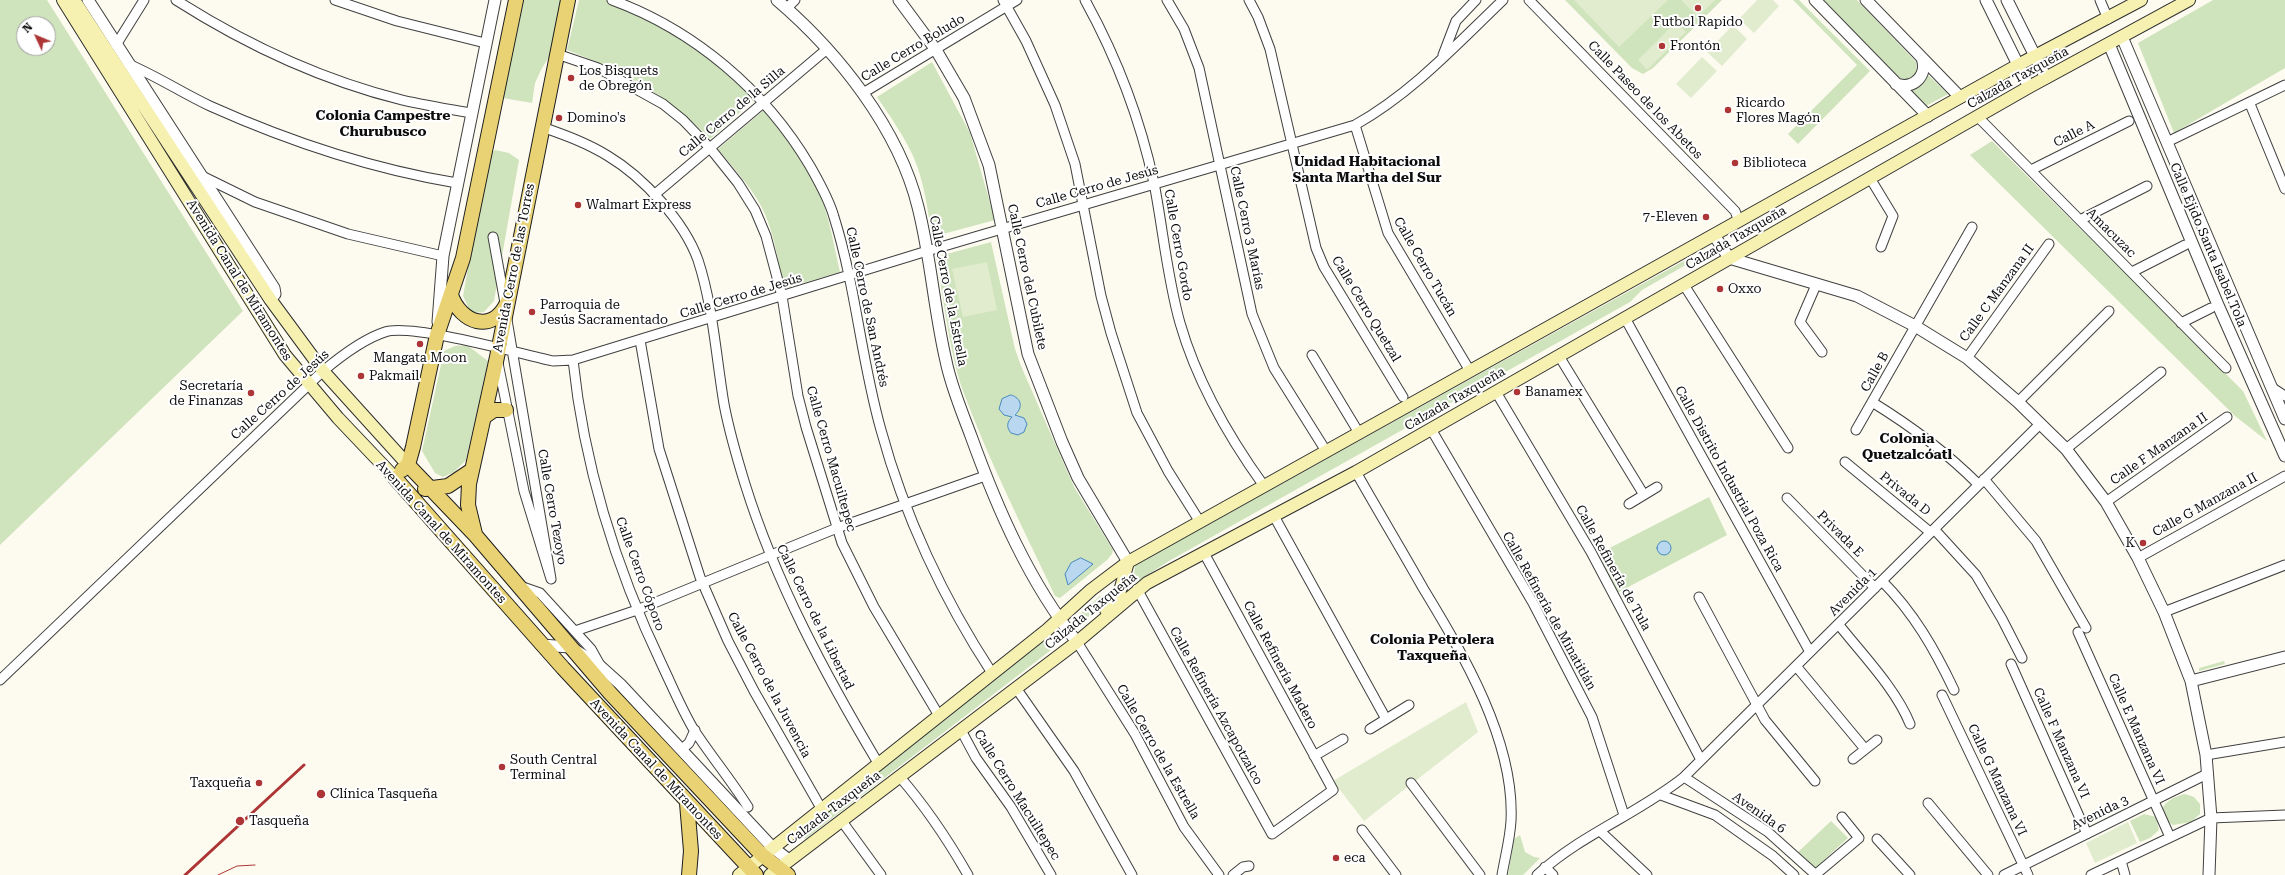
<!DOCTYPE html>
<meta charset="utf-8">
<style>
body{margin:0}
#map{position:relative;width:2285px;height:875px;overflow:hidden;background:#fdfbef;font-family:"Roboto Serif",serif}
canvas{display:block}
.north{position:absolute;left:16px;top:16px;width:40px;height:40px;box-sizing:border-box;background:#fff;border:1px solid #9e9e9e;border-radius:50%;rotate:314deg;font-size:11px;font-weight:700;line-height:16px;text-align:center;color:#0d0d0d}
.north::after{content:'';display:block;margin:auto;width:14px;height:18px;background:#ad3535;clip-path:polygon(50% 0,100% 100%,50% 72%,0 100%)}
</style>
<div id="map">
<canvas width="2285" height="875"></canvas>
<div class="north">N</div>
</div>
<script>
const ctx = document.querySelector('canvas').getContext('2d');
ctx.lineJoin = 'round';
function fillPath(path, color) { ctx.fillStyle = color; ctx.fill(path, 'evenodd'); }
function trace(path, color, width, dash) { ctx.strokeStyle = color; ctx.lineWidth = width; ctx.lineCap = dash ? 'butt' : 'round'; ctx.setLineDash(dash || []); ctx.stroke(path); }
function write(font, color, halo, rows, align = 'center') {
  ctx.font = font + ' "Roboto Serif",serif'; ctx.lineWidth = 4; ctx.setLineDash([]); ctx.textBaseline = 'middle'; ctx.strokeStyle = halo; ctx.fillStyle = color; for (const [text, x, y, turn = 0] of rows) {
    ctx.save(); ctx.translate(x, y); ctx.rotate((+turn || 0) * Math.PI / 180); ctx.textAlign = isNaN(turn) ? turn : align; if (halo) ctx.strokeText(text, 0, 0); ctx.fillText(text, 0, 0); ctx.restore();
  }
}
const green = new Path2D(`
 M0 0H47L243 311 0 545ZM24 24H48V48H24Z
 M524 0H564L553 51 542 68 535 83 532 103 503 98Z
 M579 0H616L678 30 757 97 710 139C667 94 624 72 567 50Z
 M1565 0H1722L1653 68 1643 74 1632 68Z
 M1793 0H1799L1870 71 1798 144 1788 134 1857 65Z
 M1822 0H1857L1916 62 1917 71 1915 77 1906 80 1897 78Z
 M2213 0H2285V68L2174 133 2138 43Z
 M932 62 970 133 995 220 932 237C928 210 924 182 914 158 904 136 890 116 877 97Z
 M1927 74 1948 94 1926 106 1910 90C1921 88 1925 84 1927 74Z
 M765 109C782 131 803 155 815 180 828 209 833 242 840 272L783 289C779 264 775 238 765 214 755 191 734 169 718 149Z
 M1992 141 2243 391 2267 441 2235 416 1970 155Z
 M495 150 509 153 519 160 494 301 484 312 471 313 463 296 488 155Z
 M991 242 1015 349 1021 366 1074 487 1113 550 1112 554 1107 560 1060 598 1055 596C1023 528 989 461 963 391 949 351 944 299 936 257Z
 M1689 258 1691 262 1642 290 1630 302 1169 561 1133 584 1135 565Z
 M467 345 488 361 466 460 454 472 443 477 435 473 422 451 444 351 455 346Z
 M1709 497 1727 535 1615 594 1596 555Z
 M1100 596 1105 597V601L1086 619 1080 620V614Z
 M1043 640 1051 650 805 839 794 833Z
 M2224 661 2225 664 2199 671V668Z
 M2185 794 2194 797 2200 804V814L2191 822 2173 825C2151 811 2167 798 2185 794Z
 M2144 814 2156 817 2159 830 2150 838 2140 842 2130 821Z
 M1831 821 1848 838 1814 869 1797 853Z
 M1520 835 1525 852 1534 857 1540 858 1523 875H1508L1514 839Z`);
const pitch = new Path2D(`
 M1574 0H1668L1619 47Z
 M1681 0H1715L1698 17Z
 M1757 0H1773L1779 6 1754 33 1739 19Z
 M1676 22 1686 32 1647 70 1638 60Z
 M1733 25 1747 39 1722 66 1707 52Z
 M1702 57 1717 71 1691 98 1676 84Z
 M987 262 997 310 963 317 952 269Z
 M1466 702 1478 732 1364 821 1333 781Z
 M2128 822 2137 843 2095 863 2086 843Z`);
const water = new Path2D(`
 M1011 395C1022 398 1023 408 1015 415L1024 418 1027 424 1024 432 1018 435 1011 433C1006 427 1007 422 1012 417L1004 415 999 409 1002 399Z
 M1657 548a7 7 0 1 1 14 0a7 7 0 1 1-14 0Z
 M1081 558 1093 564 1068 585 1065 574 1071 563Z`);
const minor = new Path2D(`
 M176 0C245 44 322 80 402 100 424 105 448 109 471 113
 M335 0 397 21 485 43
 M612 0C694 30 765 90 810 166 819 182 829 199 834 217 856 287 861 360 881 430 904 515 944 600 992 673
 M1003 0 1026 41 1055 105 1075 164 1101 296 1111 333 1137 413 1168 471 1200 522
 M1085 0C1117 58 1140 118 1154 183 1163 229 1167 277 1180 323 1197 382 1228 436 1264 486
 M1167 0 1184 29 1199 68 1252 314 1274 368 1326 451
 M1249 0 1258 17 1270 49 1316 248 1324 267 1403 397
 M1529 0 1735 211 1739 221
 M2100 0 2108 19
 M787 8 795 0
 M116 45 144 0
 M557 54 598 68 663 104 683 120 710 148 738 183 755 210 766 236 782 296 798 396 806 427 842 543 874 607 938 714
 M1443 55 1456 21 1476 0
 M128 64C157 76 182 93 210 106 288 141 372 169 457 183
 M863 93 1017 0
 M2250 104 2285 189
 M1977 116 2226 368
 M1355 125 1388 233 1470 371
 M542 127C565 135 587 143 608 156 643 177 684 221 698 260 713 306 716 356 724 404 729 431 737 458 745 484 776 583 825 674 878 763
 M2167 142 2285 85
 M2031 170 2129 121
 M202 176 255 202 348 234 443 256
 M1870 178 1893 216 1881 247
 M654 195 827 49
 M2080 220 2147 186
 M493 237 505 303
 M2132 272 2185 245
 M1684 285 1788 448
 M1816 285 1800 322 1822 352
 M1625 318 1810 652
 M2181 323 2211 308
 M640 340 659 449 700 577 728 641 754 691 821 808
 M1312 355 1359 433
 M1559 356 1644 495
 M1967 358 2049 244
 M573 360C584 466 617 571 663 667 673 688 682 710 694 730 711 756 731 780 748 807
 M498 363 524 491 551 579 507 320
 M2271 387 2285 396
 M1496 392 1591 552 1701 760
 M1872 402C1911 426 1946 452 1978 484
 M2018 402 2109 311
 M1431 429 1533 603 1592 717 1624 815
 M1856 430 1972 227
 M2066 449 2161 372
 M1845 462 1930 532
 M1356 472C1378 511 1401 549 1423 588 1463 654 1515 741 1511 821 1510 839 1505 857 1502 875
 M1984 479 2036 541 2086 628
 M1787 498 1875 588
 M2106 502 2227 417
 M1629 504 1657 487
 M1274 516 1386 719
 M1934 529 1976 575 2002 619 2022 658
 M2138 558 2285 476
 M1882 581C1914 613 1935 650 1954 690
 M520 586 540 593 591 649 601 667
 M1137 589 1272 834 1333 790 1204 553
 M1699 597 1765 720 1815 781
 M2164 612 2285 565
 M1839 625C1862 654 1896 689 1910 724
 M575 631 637 610 837 528 985 476
 M2078 632 2170 837
 M1077 642 1135 734 1184 827 1219 875
 M2011 664 2087 834
 M1796 666 1865 749
 M0 680 323 371C341 356 363 339 385 332 411 323 521 354 553 361L573 360 927 251 1355 125C1412 93 1456 45 1503 0
 M1016 688 1074 771 1132 875
 M1942 695 2028 875
 M1370 729 1409 705
 M961 730 976 758 1011 807 1051 875
 M681 750 689 743 695 730
 M2206 755 2285 742
 M1314 756 1343 739
 M1853 759 1877 740
 M899 776C926 807 948 840 968 875
 M1684 777 1768 832 1816 875
 M1411 783 1480 875
 M1661 795 1715 815 1773 856 1794 875
 M1928 803 1988 875
 M841 820 881 875
 M1362 830 1396 875
 M1600 831 1647 875
 M1877 839 1910 875
 M2121 861 2125 875
 M1545 867 1553 875
 M1233 875 1243 867 1249 866
 M1537 875C1580 835 1638 814 1684 777L2040 424
 M1815 875 1859 838 1842 817
 M2004 875 2207 774
 M2091 875 2211 818 2285 815`);
const tertiary = new Path2D(`
 M88 0 274 288 275 294 270 299
 M777 0C838 52 899 129 918 207 931 258 934 310 946 361 951 386 962 412 971 436 997 508 1029 582 1077 642
 M899 0 936 50 964 98 989 165 1028 354 1062 442 1078 478 1128 562
 M1815 0 1928 116
 M1866 0 1960 97
 M1986 0 2029 87
 M2007 0 2046 78
 M2122 37 2285 419
 M2109 44 2218 305 2285 456
 M1896 84C1914 90 1928 75 1922 58
 M1714 235 1729 258 1857 296 1915 326 1967 358 2018 402 2066 449 2106 502 2138 558 2164 612 2191 681 2206 755 2211 818 2209 875
 M438 322 443 256 495 0
 M541 645 570 647 600 666 620 684 772 847 789 860
 M2191 681 2285 657`);
const secondary = new Path2D(`
 M63 0 285 355 338 418 395 478
 M74 0 270 299 323 371 408 465
 M1106 610 1120 591 1128 562
 M739 875 1047 630 1091 590 1128 562 2018 65 2141 0
 M770 875 1077 642 1147 583 1356 472 2029 87 2189 0`);
const primary = new Path2D(`
 M451 295C461 323 492 334 507 303
 M484 417 494 410H506
 M408 465 476 536 610 693 762 855 788 875
 M402 470 408 465 413 447 437 335 463 258 516 0
 M395 478 563 668 756 875
 M425 489 448 486 472 470
 M475 534 468 505 469 484 497 357 568 0
 M687 803 691 851 689 875`);
const tram = new Path2D(`
 M218 875 237 866 255 865`);
const rail = new Path2D(`
 M185 875 304 765`);
const markers = [
 [1698,8,4,"#ad3535"],
 [1662,46,4,"#ad3535"],
 [571,78,4,"#ad3535"],
 [1728,110,4,"#ad3535"],
 [559,118,4,"#ad3535"],
 [1735,163,4,"#ad3535"],
 [578,205,4,"#ad3535"],
 [1706,217,4,"#ad3535"],
 [1720,289,4,"#ad3535"],
 [532,312,4,"#ad3535"],
 [420,344,4,"#ad3535"],
 [361,376,4,"#ad3535"],
 [1517,392,4,"#ad3535"],
 [251,393,4,"#ad3535"],
 [2143,543,4,"#ad3535"],
 [502,767,4,"#ad3535"],
 [259,783,4,"#ad3535"],
 [321,794,5,"#ad3535"],
 [240,821,5,"#ad3535"],
 [1336,858,4,"#ad3535"]
];
const poiNames = [
 ["Futbol Rapido",1698,22,"center"],
 ["Frontón",1670,46],
 ["Los Bisquets",579,71],
 ["de Obregón",579,86],
 ["Ricardo",1736,103],
 ["Flores Magón",1736,118],
 ["Domino's",567,118],
 ["Biblioteca",1743,163],
 ["Walmart Express",586,205],
 ["7-Eleven",1698,217,"right"],
 ["Oxxo",1728,289],
 ["Parroquia de",540,305],
 ["Jesús Sacramentado",540,320],
 ["Mangata Moon",420,358,"center"],
 ["Pakmail",369,376],
 ["Secretaría",243,386,"right"],
 ["de Finanzas",243,401,"right"],
 ["Banamex",1525,392],
 ["K",2135,543,"right"],
 ["South Central",510,760],
 ["Terminal",510,775],
 ["Taxqueña",251,783,"right"],
 ["Clínica Tasqueña",330,794],
 ["Tasqueña",249,821],
 ["eca",1344,858]
];
const streetNames = [
 ["Calle Cerro Boludo",913,48,-31],
 ["Calzada Taxqueña",2018,78,-29],
 ["Calle Paseo de los Abetos",1645,100,46],
 ["Calle Cerro de la Silla",732,112,-40],
 ["Calle A",2074,134,-27],
 ["Calle Cerro de Jesús",1097,187,-16],
 ["Calle Cerro 3 Marías",1247,228,78],
 ["Amacuzac",2111,233,45],
 ["Calzada Taxqueña",1736,238,-30],
 ["Calle Cerro Gordo",1178,245,80],
 ["Calle Ejido Santa Isabel Tola",2208,245,67],
 ["Calle Cerro Tucán",1425,267,60],
 ["Avenida Cerro de las Torres",514,268,-79],
 ["Calle Cerro del Cubilete",1027,277,78],
 ["Avenida Canal de Miramontes",239,280,58],
 ["Calle Cerro de la Estrella",948,291,79],
 ["Calle C Manzana II",1997,293,-54],
 ["Calle Cerro de Jesús",741,296,-17],
 ["Calle Cerro de San Andrés",867,307,78],
 ["Calle Cerro Quetzal",1366,309,59],
 ["Calle B",1875,372,-61],
 ["Calle Cerro de Jesús",280,395,-42],
 ["Calzada Taxqueña",1455,399,-30],
 ["Calle F Manzana II",2159,449,-35],
 ["Calle Cerro Macuiltepec",831,459,74],
 ["Calle Distrito Industrial Poza Rica",1729,479,61],
 ["Privada D",1905,494,39],
 ["Calle G Manzana II",2205,505,-29],
 ["Calle Cerro Tezoyo",552,507,80],
 ["Avenida Canal de Miramontes",441,532,48],
 ["Privada E",1840,534,45],
 ["Calle Refinería de Tula",1613,568,61],
 ["Calle Cerro Cóporo",640,574,70],
 ["Avenida 1",1853,592,-45],
 ["Calzada Taxqueña",1091,611,-39],
 ["Calle Refinería de Minatitlán",1549,611,61],
 ["Calle Cerro de la Libertad",815,617,64],
 ["Calle Refinería Madero",1280,665,62],
 ["Calle Cerro de la Juvencia",769,685,62],
 ["Calle Refinería Azcapotzalco",1216,706,61],
 ["Calle E Manzana VI",2136,729,66],
 ["Calle F Manzana VI",2061,743,66],
 ["Calle Cerro de la Estrella",1158,752,60],
 ["Avenida Canal de Miramontes",656,769,47],
 ["Calle G Manzana VI",1997,780,65],
 ["Calle Cerro Macuiltepec",1017,795,58],
 ["Calzada Taxqueña",834,808,-37],
 ["Avenida 6",1759,813,35],
 ["Avenida 3",2100,813,-26]
];
const neighbourhoodNames = [
 ["Colonia Campestre",383,116],
 ["Churubusco",383,132],
 ["Unidad Habitacional",1367,162],
 ["Santa Martha del Sur",1367,178],
 ["Colonia",1907,439],
 ["Quetzalcóatl",1907,455],
 ["Colonia Petrolera",1432,640],
 ["Taxqueña",1432,656]
];
fillPath(green, '#cfe4bc');
fillPath(pitch, '#e0eccd');
fillPath(water, '#b9d8ef');
trace(water, '#4889be', 1);
trace(minor, '#404040', 11);
trace(tertiary, '#404040', 13);
trace(secondary, '#2f2f2f', 14);
trace(primary, '#1e1e1e', 16);
trace(minor, '#fff', 9);
trace(tertiary, '#fff', 11);
trace(secondary, '#f6f1b1', 12);
trace(primary, '#e9d273', 14);
trace(tram, '#ad3535', 1);
trace(rail, '#ad3535', 3);
for (const [x, y, r, color] of markers) { const dot = new Path2D(); dot.arc(x, y, r, 0, 2 * Math.PI); ctx.fillStyle = color; ctx.fill(dot); trace(dot, '#fff', 1.5); }
write('13px', '#0d0d0d', '#fff', poiNames, 'left');
write('13px', '#0d0d0d', '#fff', streetNames);
write('bold 14px', '#0d0d0d', '#fff', neighbourhoodNames);
</script>
